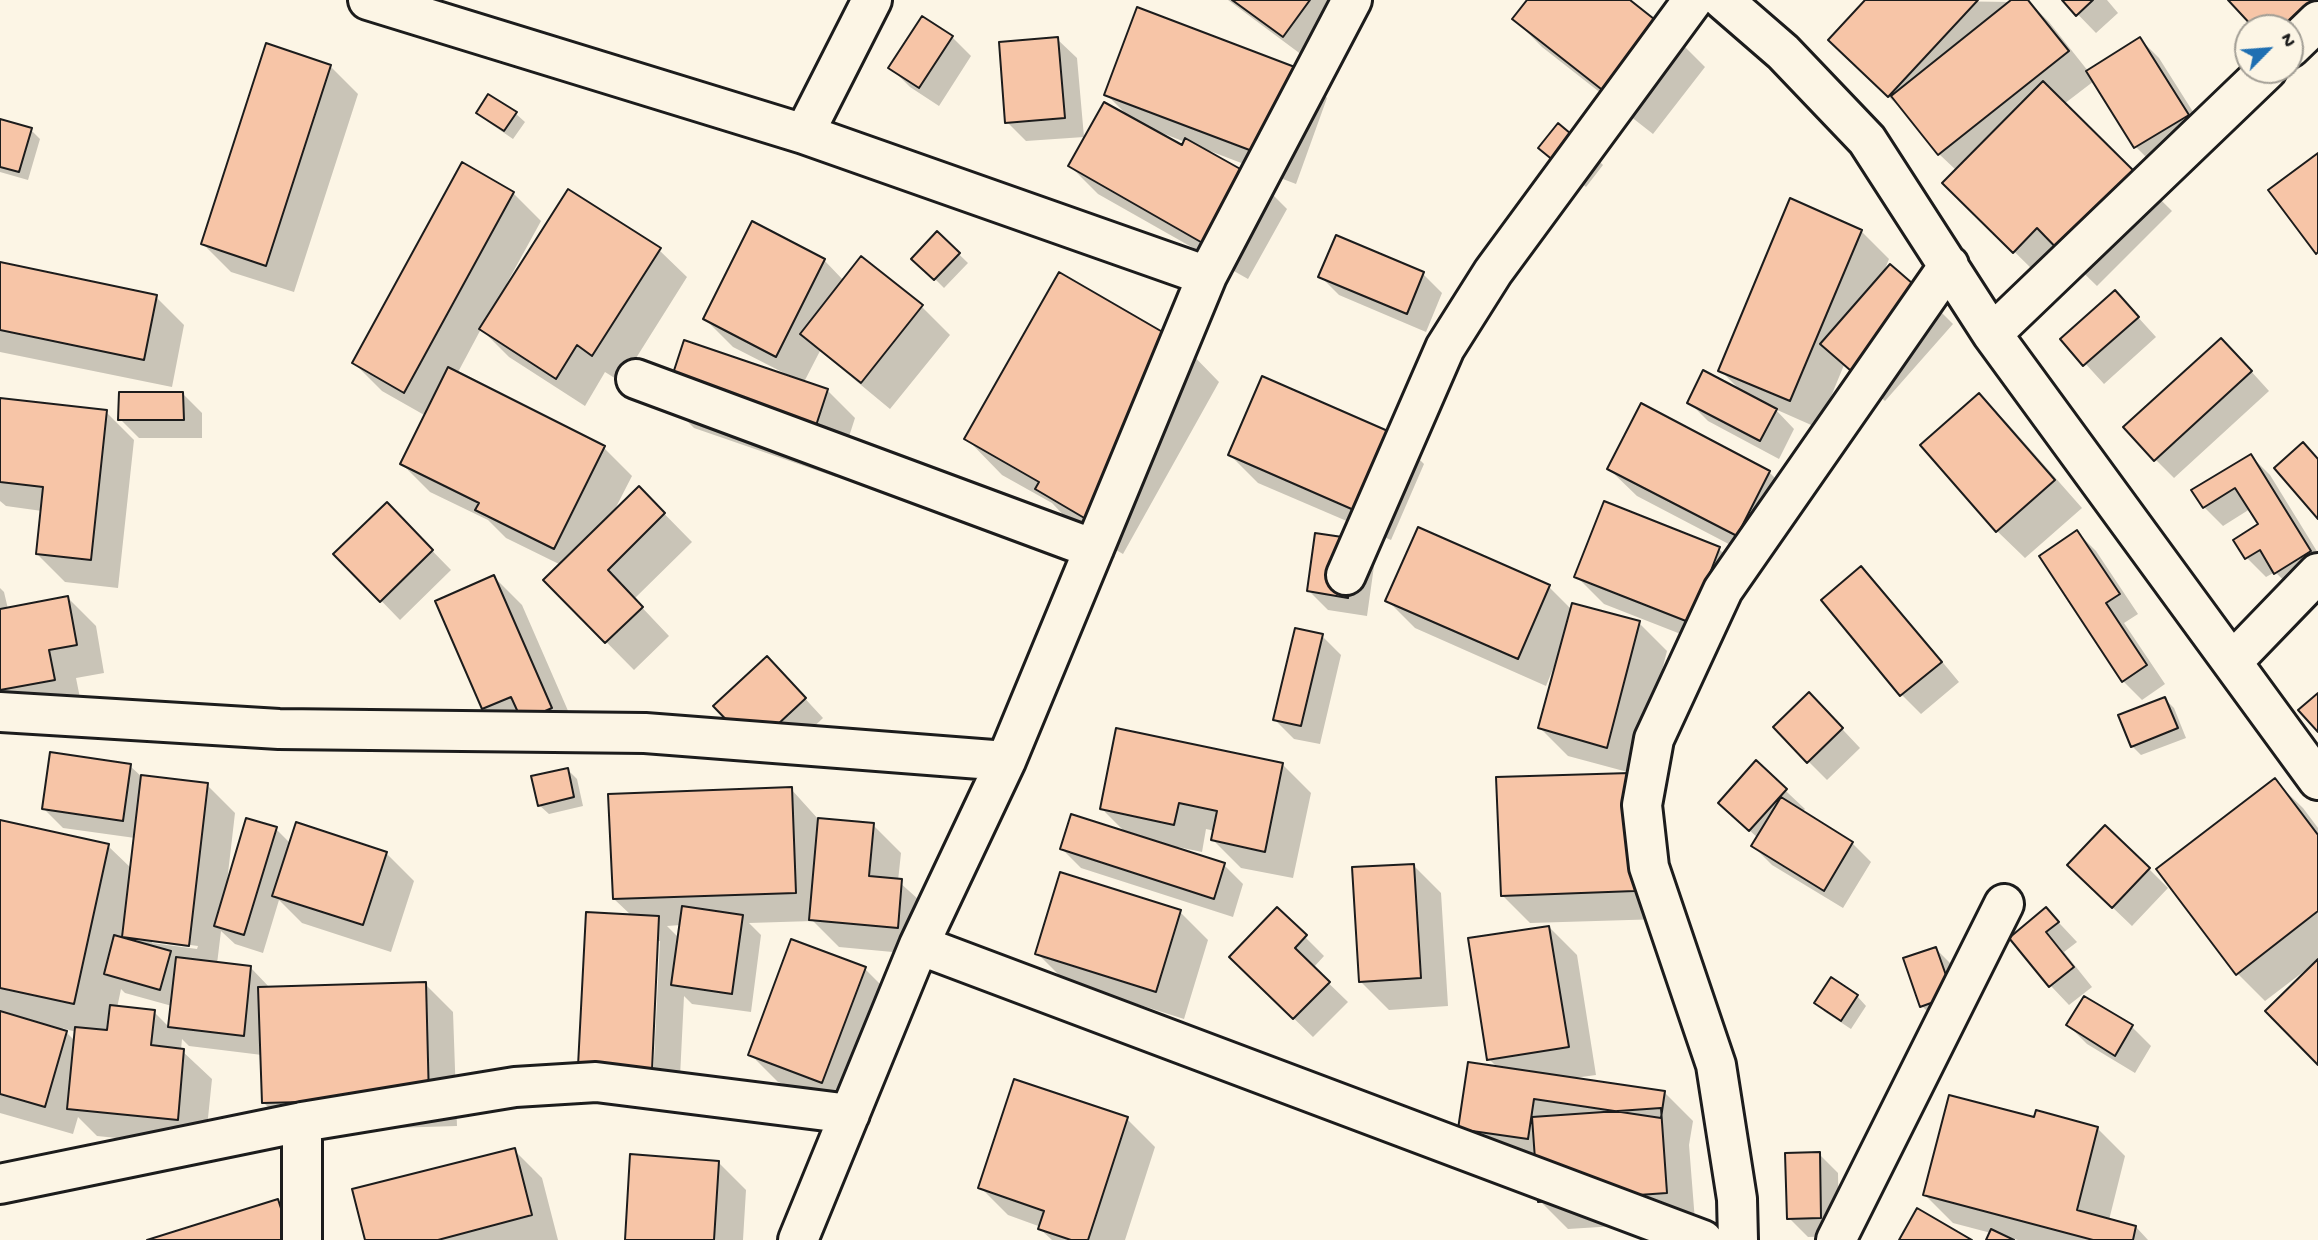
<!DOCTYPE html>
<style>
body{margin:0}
#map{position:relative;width:2318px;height:1240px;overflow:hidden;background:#fcf5e5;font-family:"Gochi Hand",sans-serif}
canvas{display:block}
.north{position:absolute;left:2234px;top:14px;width:70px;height:70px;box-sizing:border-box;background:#fcf5e5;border:2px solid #a29e95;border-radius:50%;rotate:65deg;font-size:19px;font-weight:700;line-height:28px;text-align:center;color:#1c1c1c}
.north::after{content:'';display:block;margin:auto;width:24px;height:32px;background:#1f6fb2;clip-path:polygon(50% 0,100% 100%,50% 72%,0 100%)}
</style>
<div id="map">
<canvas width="2318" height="1240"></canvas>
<div class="north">N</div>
</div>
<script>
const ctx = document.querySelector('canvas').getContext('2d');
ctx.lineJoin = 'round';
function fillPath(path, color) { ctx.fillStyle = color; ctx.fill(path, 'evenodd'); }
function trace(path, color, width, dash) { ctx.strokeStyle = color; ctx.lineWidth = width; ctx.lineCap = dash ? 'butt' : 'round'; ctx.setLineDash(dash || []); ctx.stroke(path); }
const shadow = new Path2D(`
 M1228 0H1333L1302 55Z
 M1529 0H1627L1677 39 1705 67 1653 134 1542 47 1514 19Z
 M1868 0 2011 2 2027 0 2049 22 2088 71 2140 39 2159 58 2207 134 2155 166 2136 147 2094 81 2064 104 2172 211 2097 286 2065 255 2042 279 1945 183 1957 171 1939 154 1908 115 1858 68Z
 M2064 0H2107L2118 13 2096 33Z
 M952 37 971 56 939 106 910 87 891 68Z
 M1057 39 1077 58 1084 137 1026 141 1007 122Z
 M330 66 358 94 294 292 231 272 203 244Z
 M1300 70 1327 98 1296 184 1210 151 1209 153 1259 181 1287 209 1248 279 1098 194 1070 166 1127 115 1106 94ZM1157 131 1185 142 1182 148 1156 133Z
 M479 113H515L525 122 513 139 488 122Z
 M0 121 31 130 40 139 28 180 0 172Z
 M1594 156 1603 165 1586 187 1550 157Z
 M513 193 541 221 507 283 509 284 659 250 687 277 621 382 605 372 585 406 509 357 481 329 457 374 604 448 632 476 614 511 639 488 692 542 634 599 669 636 634 670 545 580 561 565 506 538 488 520 430 492 402 464 426 416 382 391 354 363Z
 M1861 231 1889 259 1883 274 1934 305 1953 324 1885 401 1844 365 1818 428 1775 409 1794 429 1779 459 1708 421 1689 402 1741 391 1720 370Z
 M937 233 968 263 944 288 914 258Z
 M862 259 922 307 950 335 890 409 820 351 804 382 827 390 855 418 836 477 694 428 666 400 785 376 786 374 733 347 705 319 824 260 844 281Z
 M0 264 156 297 184 325 172 387 0 352Z
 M1423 274 1442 293 1426 332 1339 295 1320 276Z
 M2115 292 2156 337 2104 384 2063 339Z
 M1184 346 1219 382 1123 554 1073 525 1052 503 1002 475 967 439Z
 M2240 359 2269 391 2174 478 2155 459Z
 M183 394 202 413V438H139L120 419Z
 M1979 395 2007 423 2082 508 2025 558 1997 531Z
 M0 400 106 412 134 440 118 588 65 582 37 554 42 511 6 506 0 501Z
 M1396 436 1424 464 1391 540 1258 483 1230 455Z
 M2251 456 2270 475 2318 553V577L2295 591 2275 572 2266 577 2247 558 2236 540 2261 525 2250 509 2223 526 2204 507Z
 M1609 469 1769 472 1797 500 1765 563 1637 496Z
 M406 524 451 570 400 620 336 554Z
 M2077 532 2096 551 2138 614 2124 623 2165 684 2142 700 2123 681Z
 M1356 540 1375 559 1367 616 1328 610 1309 591Z
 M1719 549 1747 577 1719 649 1604 604 1576 576Z
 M1861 568 1880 587 1959 682 1921 714 1902 695 1823 600Z
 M494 577 522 605 579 736H511L483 708 437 602Z
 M1549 587 1572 610 1639 623 1667 651 1635 774 1568 756 1540 728 1557 664H1555L1546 686 1415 628 1387 600Z
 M0 588 4 592 8 609 68 598 96 626 104 673 76 678 82 708 0 711Z
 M1322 636 1341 655 1320 744 1294 739 1275 720Z
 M786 678 823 718 782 757 740 732Z
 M2165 699 2174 708 2186 738 2141 755 2132 746Z
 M1828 714 1860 748 1827 780 1808 761Z
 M1756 763 1805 809 1802 812 1852 843 1871 862 1843 908 1772 865 1753 846 1758 838 1739 821Z
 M1283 765 1311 793 1293 878 1241 868 1213 840 1215 831 1206 829 1202 852 1178 847 1177 850 1224 865 1243 884 1233 917 1081 868 1062 849 1126 833 1102 809Z
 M130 766 142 777 207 785 235 813 227 882 276 829 291 844 386 853 414 881 391 952 302 923 279 900 263 953 235 944 221 931 217 964 251 968 270 988 425 984 453 1012 457 1126 292 1131 264 1103 262 1055 189 1046 182 1039 181 1050 212 1079 205 1147 97 1136 78 1117 73 1134 0 1113V821L108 846 132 869 135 838 63 828 44 809ZM152 940 198 946 197 949 152 943ZM121 989 125 993 172 1006 170 1028 154 1012 117 1008ZM62 1028 76 1032 75 1041Z
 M567 769 577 779 583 806 549 814 539 805Z
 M1629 775 1662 919 1530 923 1502 895Z
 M2275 781 2303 808 2318 828V1062L2307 969 2265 1001 2237 973Z
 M791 789 819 820 873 825 901 853 898 881 929 909 925 955 839 947 813 921 749 923 761 935 751 1012 692 1004 684 996 679 1097 608 1093 632 916 614 899ZM681 925 679 938 667 926ZM656 941H660L653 1079H649Z
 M1413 865 1441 893 1448 1006 1389 1010 1361 982Z
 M2149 869 2168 888 2132 926 2088 884Z
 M2046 909 2077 942 2064 952 2092 987 2069 1005 2051 986 2011 938Z
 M1180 912 1208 940 1184 1019 1065 981 1037 953Z
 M1549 927 1577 955 1596 1075 1574 1078 1665 1093 1693 1121 1689 1145 1695 1221 1568 1229 1540 1201 1537 1163 1460 1128 1498 1068 1489 1059Z
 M1305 937 1324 956 1313 968 1348 1002 1313 1037 1250 976Z
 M1936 949 1955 968 1971 1014 1941 1025 1922 1006Z
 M865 969 893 997 850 1110 778 1082 750 1054Z
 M1831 979 1857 996 1866 1006 1851 1029 1825 1012 1816 1003Z
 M2068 1025 2132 1027 2151 1046 2135 1073 2087 1044Z
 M1127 1119 1155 1147 1125 1240H1052L1040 1229 1041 1227 1008 1215 980 1187Z
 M2036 1119 2097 1128 2125 1156 2109 1220 2136 1227 2148 1240H2018L2010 1238V1240H1988L1991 1233 1953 1223 1925 1195Z
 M514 1150 542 1178 558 1240H367Z
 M1819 1154 1838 1173 1839 1236 1808 1237 1789 1218Z
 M718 1162 746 1190 743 1240H626Z`);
const building = new Path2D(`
 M1232 0H1310L1283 37Z
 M1527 0H1630L1678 38 1624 107 1512 19Z
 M1865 0H1978L1888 97 1828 40Z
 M2011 0H2028L2069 51 1938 155 1891 96Z
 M2062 0H2093L2076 16Z
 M2228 0H2313L2283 28H2254Z
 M1137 7 1300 69 1268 157 1104 95Z
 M922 16 953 36 919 88 888 68Z
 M1058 37 1065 118 1005 123 999 42Z
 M2140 37 2189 115 2134 148 2086 71Z
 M266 43 331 65 266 266 201 244Z
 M2043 81 2145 182 2068 260 2037 228 2013 253 1942 183Z
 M488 94 517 112 504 131 476 113Z
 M1104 102 1182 145 1185 138 1260 180 1220 253 1068 166Z
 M0 119 32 128 19 172 0 167Z
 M1558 123 1596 155 1576 179 1538 148Z
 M2318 153V252L2316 254 2268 190Z
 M462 162 514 192 404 393 352 363Z
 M568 189 661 248 592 356 577 345 556 379 479 329Z
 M1790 198 1862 230 1790 401 1718 371Z
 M752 221 825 259 776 357 703 319Z
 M937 231 960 253 934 280 911 259Z
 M1336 235 1424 272 1407 314 1318 277Z
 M861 256 923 305 861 383 800 334Z
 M0 262 157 295 144 360 0 330Z
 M1890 264 1935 303 1865 383 1820 344Z
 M1059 272 1185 345 1086 519 1035 489 1039 482 964 439Z
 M2115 290 2139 317 2083 366 2060 339Z
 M2221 338 2252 371 2154 461 2123 427Z
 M684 340 828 389 808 450 664 401Z
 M448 367 605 446 554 549 475 510 479 503 400 464Z
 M1703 370 1777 409 1760 441 1687 403Z
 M1262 376 1397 435 1363 514 1228 455Z
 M119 392H183L184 420H118Z
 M1979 393 2055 480 1996 532 1920 445Z
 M0 398 107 410 91 560 36 554 43 487 0 482Z
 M1641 403 1770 471 1737 536 1607 469Z
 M2303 442 2318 459V519L2274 468Z
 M2251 454 2311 551 2274 574 2260 550 2245 559 2233 540 2258 524 2235 488 2203 508 2191 490Z
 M639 486 665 513 608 570 643 607 605 643 543 580Z
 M1604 501 1720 547 1691 623 1574 577Z
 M387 502 433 550 380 602 333 554Z
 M1418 527 1550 585 1518 659 1385 601Z
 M2077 530 2120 594 2106 603 2147 665 2122 682 2039 556Z
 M1315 533 1356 539 1348 598 1307 591Z
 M1861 566 1942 662 1900 696 1821 600Z
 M494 575 552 708 522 721 511 697 482 709 435 601Z
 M68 596 77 645 49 650 55 680 0 690V609Z
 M1572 603 1640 621 1607 748 1538 728Z
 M1295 628 1323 634 1301 726 1273 720Z
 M767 656 806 698 762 739 739 733 713 706Z
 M1809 692 1843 728 1807 763 1773 727Z
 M2318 693V732L2298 710Z
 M2165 697 2178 728 2131 747 2118 715Z
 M1116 728 1283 763 1265 852 1211 840 1217 811 1179 803 1174 825 1100 809Z
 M50 752 131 764 123 821 42 809Z
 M1756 760 1787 789 1749 831 1718 803Z
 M568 768 574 797 538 806 531 776Z
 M1630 773 1635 891 1501 896 1496 777Z
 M141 775 208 783 189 946 122 937Z
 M2275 778 2318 835V911L2236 975 2156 869Z
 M792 787 796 893 613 899 608 794Z
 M1781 797 1853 842 1824 891 1751 846Z
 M1071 814 1225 863 1214 899 1060 849Z
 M246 818 277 827 244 935 214 926Z
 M818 818 874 823 869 876 902 879 898 928 809 920Z
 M0 820 109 844 74 1004 0 988Z
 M296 822 387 852 363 925 272 896Z
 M2105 825 2150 868 2112 908 2067 865Z
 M1414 864 1421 978 1359 982 1352 867Z
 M1060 872 1181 910 1156 992 1035 954Z
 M682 906 743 915 732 994 671 985Z
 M1277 907 1307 935 1295 948 1330 982 1293 1019 1229 957Z
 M2046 907 2059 922 2046 932 2074 967 2049 987 2009 938Z
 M586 912 659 916 652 1070 578 1066Z
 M1549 926 1569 1047 1487 1060 1468 938Z
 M114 935 171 951 160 990 104 974Z
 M791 939 866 967 822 1083 748 1055Z
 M1936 947 1953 995 1920 1007 1903 958Z
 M176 957 251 966 244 1036 168 1027Z
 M2318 959V1065L2265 1011Z
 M1831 977 1858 995 1841 1021 1814 1003Z
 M426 982 429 1099 262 1103 258 987Z
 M2084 996 2133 1025 2115 1056 2066 1025Z
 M110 1005 155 1010 151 1045 184 1049 178 1120 67 1109 75 1027 107 1030Z
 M0 1011 67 1031 45 1107 0 1094Z
 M1468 1062 1665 1091 1661 1118 1534 1099 1528 1139 1458 1129Z
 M1014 1079 1128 1117 1088 1240H1071L1038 1229 1044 1211 978 1188Z
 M1949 1095 2034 1117 2036 1110 2098 1127 2077 1210 2136 1226 2133 1240H2093L1923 1195Z
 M1661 1108 1667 1193 1538 1202 1532 1117Z
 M515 1148 532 1215 438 1240H365L352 1189Z
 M1820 1152 1821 1218 1787 1219 1785 1153Z
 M630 1154 719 1161 714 1240H625Z
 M278 1199 291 1240H147Z
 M1917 1208 1972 1240H1899Z
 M1991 1229 2014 1240H1986Z`);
const minor = new Path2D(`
 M368 0 804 134 1207 276
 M1723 0 1783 52 1867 140 1992 334 2318 780
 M2290 48 2318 21
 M804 134 872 0
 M1992 334 2267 70
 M636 379 1094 549
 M1346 575 1445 348 1493 272 1693 0
 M2233 661 2318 573
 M0 712 279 729 645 733 1006 761
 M919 945 1703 1240
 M0 1184 302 1122 515 1087 596 1082 850 1114
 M302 1240V1122
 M798 1240 919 945 1006 761 1207 276 1352 0
 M1738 1240 1737 1199 1716 1065 1649 867 1642 805 1654 739 1723 590 1949 265
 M1836 1240 2004 904`);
fillPath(shadow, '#0003');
fillPath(building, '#f7c5a7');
trace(building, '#1c1c1c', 2);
trace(minor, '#1c1c1c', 44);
trace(minor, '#fcf5e5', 38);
</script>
